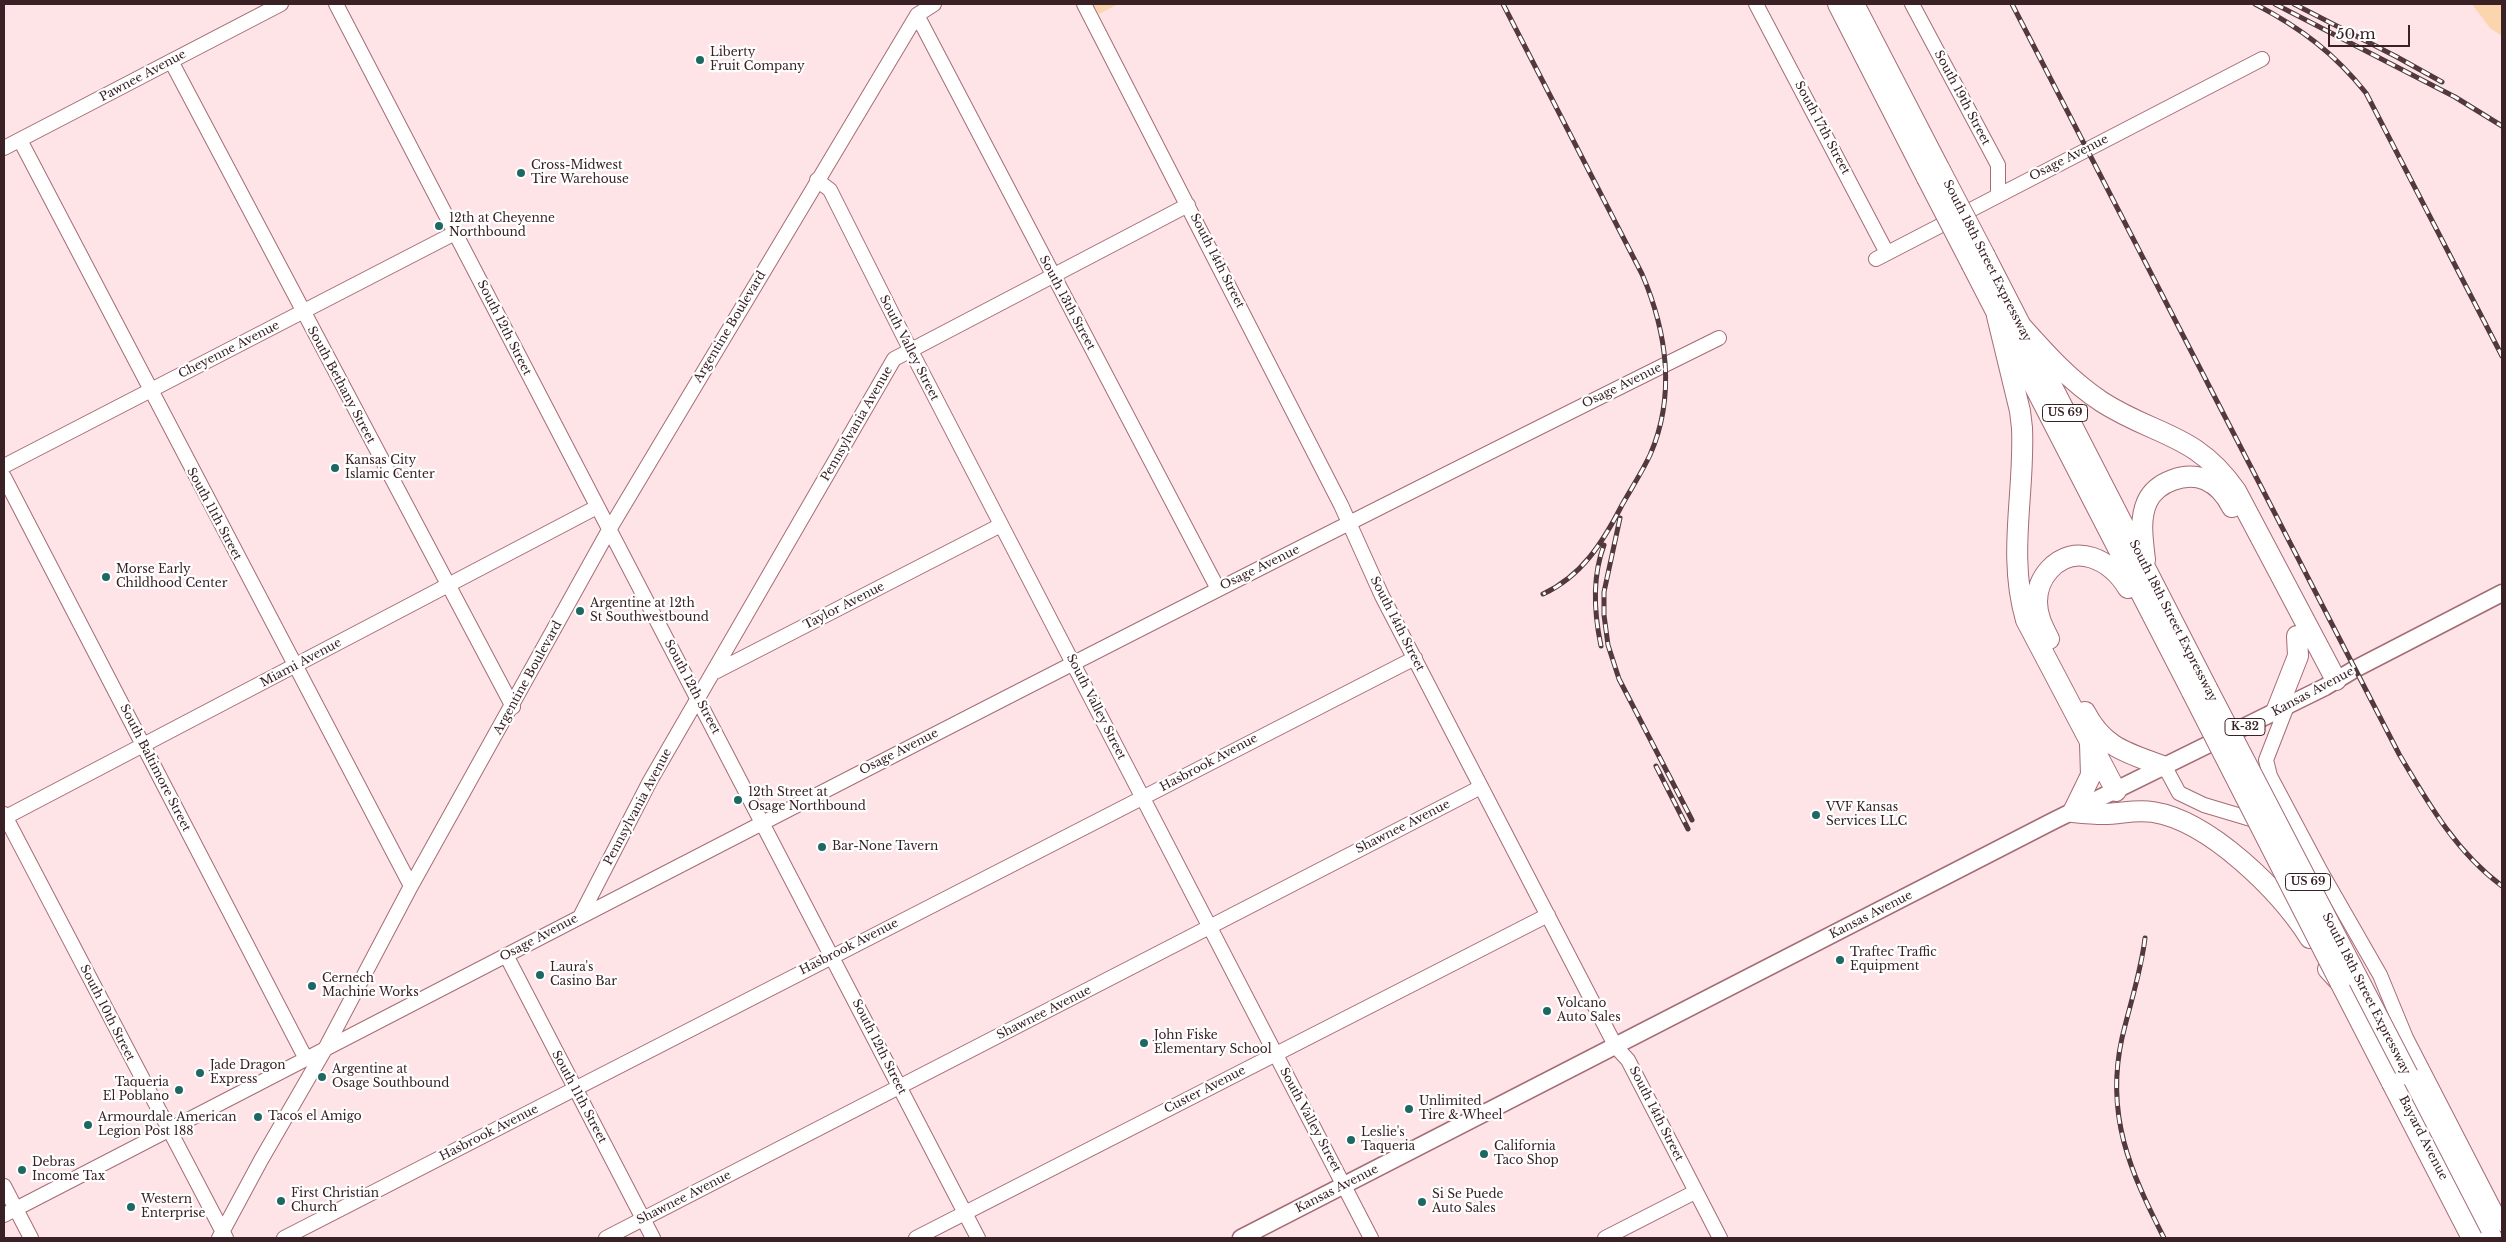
<!DOCTYPE html>
<style>
body{margin:0}
#map{position:relative;width:2506px;height:1242px;overflow:hidden;background:#fee3e7;font-family:"Libre Baskerville",serif}
canvas{display:block}
.frame{position:absolute;inset:0;border:5px solid #392125;pointer-events:none}
.scale{position:absolute;left:2328px;top:25px;width:82px;height:22px;box-sizing:border-box;border:2px solid #392125;border-top:0;padding-left:6px;font-size:15px;line-height:18px;white-space:nowrap;color:#392125;-webkit-text-stroke:4px #fff;paint-order:stroke}
</style>
<div id="map">
<canvas width="2506" height="1242"></canvas>
<div class="frame"></div>
<div class="scale">50 m</div>
</div>
<script>
const ctx = document.querySelector('canvas').getContext('2d');
ctx.lineJoin = 'round';
function fillPath(path, color) { ctx.fillStyle = color; ctx.fill(path, 'evenodd'); }
function trace(path, color, width, dash) { ctx.strokeStyle = color; ctx.lineWidth = width; ctx.lineCap = dash ? 'butt' : 'round'; ctx.setLineDash(dash || []); ctx.stroke(path); }
function write(font, color, halo, rows, align = 'center') {
  ctx.font = font + ' "Libre Baskerville",serif'; ctx.lineWidth = 4.5; ctx.setLineDash([]); ctx.textBaseline = 'middle'; ctx.strokeStyle = halo; ctx.fillStyle = color; for (const [text, x, y, turn = 0] of rows) {
    ctx.save(); ctx.translate(x, y); ctx.rotate((+turn || 0) * Math.PI / 180); ctx.textAlign = isNaN(turn) ? turn : align; if (halo) ctx.strokeText(text, 0, 0); ctx.fillText(text, 0, 0); ctx.restore();
  }
}
const green = new Path2D(`
 M1093 4H1118L1099 14Z
 M2472 4H2502V36L2490 28Z`);
const minor = new Path2D(`
 M336 4 978 1238
 M1084 4 1341 505 1382 596 1616 1047 1628 1060 1720 1238
 M1756 4 1887 253
 M1912 4 1998 165V195
 M917 15 1218 589
 M171 61 513 707
 M20 140 411 886
 M4 148 281 4
 M817 180 830 190 910 349 1371 1238
 M1876 259 2262 59
 M4 466 455 233
 M4 477 306 1059
 M715 672 1001 525
 M2287 706 2266 760 2270 776 2321 872 2380 975 2406 1038 2502 1224
 M2165 767 2179 793 2204 805 2261 822
 M4 814 226 1238
 M4 818 597 507
 M580 917 650 781 894 359 1188 205
 M506 955 653 1238
 M4 1186 31 1238
 M4 1215C574 921 1143 623 1719 338
 M219 1238 261 1160 324 1051 411 886 609 530 917 15 934 4
 M284 1238 1415 658
 M606 1238 1481 787
 M916 1238 1548 915
 M1605 1238 1695 1192`);
const major = new Path2D(`
 M1241 1238 2053 821 2325 687 2355 669 2502 593`);
const highway = new Path2D(`
 M1838 4 1927 178
 M1854 4 1940 170
 M1985 256 2207 688
 M1972 265 2192 692
 M1997 316 2020 411 2022 428C2025 493 2007 555 2026 620L2116 791
 M2021 326C2046 354 2070 381 2102 402 2155 436 2196 433 2236 491L2336 680
 M2145 560C2143 541 2139 520 2147 502 2156 482 2186 471 2206 480 2218 485 2227 497 2232 507
 M2049 639C2043 627 2037 616 2037 602 2037 590 2041 579 2049 570 2075 541 2111 560 2128 588
 M2085 712C2104 749 2129 753 2165 767
 M2276 712 2298 656 2297 636
 M2090 744 2091 775 2073 812C2083 813 2094 814 2104 814 2121 814 2135 809 2153 812 2210 821 2280 891 2310 938
 M2328 969 2340 982 2392 1083
 M2408 1075 2492 1238`);
const rail = new Path2D(`
 M1503 4 1642 274C1667 332 1676 396 1650 455 1642 472 1631 489 1622 505 1603 542 1582 576 1543 594
 M2012 4 2399 754C2428 803 2456 852 2502 886
 M2255 4C2301 28 2334 53 2366 93L2502 356
 M2275 4 2455 97 2502 126
 M2294 4 2397 57 2442 82
 M1620 518 1604 592V615L1608 645 1619 679 1692 820
 M1601 646C1594 613 1592 577 1604 545
 M1656 766 1688 829
 M2145 938C2141 972 2130 1004 2122 1038 2105 1115 2130 1171 2164 1238`);
const highwayBridge = new Path2D(`
 M1940 170 1985 256
 M1927 178 1972 265
 M2207 688 2408 1075
 M2192 692 2340 982
 M2392 1083 2472 1238`);
const markers = [
 [700,60,5,"#1c6863"],
 [521,173,5,"#1c6863"],
 [439,226,5,"#1c6863"],
 [335,468,5,"#1c6863"],
 [106,577,5,"#1c6863"],
 [580,611,5,"#1c6863"],
 [738,800,5,"#1c6863"],
 [1816,815,5,"#1c6863"],
 [822,847,5,"#1c6863"],
 [1840,960,5,"#1c6863"],
 [540,975,5,"#1c6863"],
 [312,986,5,"#1c6863"],
 [1547,1011,5,"#1c6863"],
 [1144,1043,5,"#1c6863"],
 [200,1073,5,"#1c6863"],
 [322,1077,5,"#1c6863"],
 [179,1090,5,"#1c6863"],
 [1409,1109,5,"#1c6863"],
 [258,1117,5,"#1c6863"],
 [88,1125,5,"#1c6863"],
 [1351,1140,5,"#1c6863"],
 [1484,1154,5,"#1c6863"],
 [22,1170,5,"#1c6863"],
 [281,1201,5,"#1c6863"],
 [1422,1202,5,"#1c6863"],
 [131,1207,5,"#1c6863"]
];
const shields = [
 [2065,413,45],
 [2245,727,40],
 [2308,882,45]
];
const shieldNames = [
 ["US 69",2065,413],
 ["K-32",2245,727],
 ["US 69",2308,882]
];
const poiNames = [
 ["Liberty",710,53],
 ["Fruit Company",710,67],
 ["Cross-Midwest",531,166],
 ["Tire Warehouse",531,180],
 ["12th at Cheyenne",449,219],
 ["Northbound",449,233],
 ["Kansas City",345,461],
 ["Islamic Center",345,475],
 ["Morse Early",116,570],
 ["Childhood Center",116,584],
 ["Argentine at 12th",590,604],
 ["St Southwestbound",590,618],
 ["12th Street at",748,793],
 ["Osage Northbound",748,807],
 ["VVF Kansas",1826,808],
 ["Services LLC",1826,822],
 ["Bar-None Tavern",832,847],
 ["Traftec Traffic",1850,953],
 ["Equipment",1850,967],
 ["Laura's",550,968],
 ["Casino Bar",550,982],
 ["Cernech",322,979],
 ["Machine Works",322,993],
 ["Volcano",1557,1004],
 ["Auto Sales",1557,1018],
 ["John Fiske",1154,1036],
 ["Elementary School",1154,1050],
 ["Jade Dragon",210,1066],
 ["Express",210,1080],
 ["Argentine at",332,1070],
 ["Osage Southbound",332,1084],
 ["Taqueria",169,1083,"right"],
 ["El Poblano",169,1097,"right"],
 ["Unlimited",1419,1102],
 ["Tire & Wheel",1419,1116],
 ["Tacos el Amigo",268,1117],
 ["Armourdale American",98,1118],
 ["Legion Post 188",98,1132],
 ["Leslie's",1361,1133],
 ["Taqueria",1361,1147],
 ["California",1494,1147],
 ["Taco Shop",1494,1161],
 ["Debras",32,1163],
 ["Income Tax",32,1177],
 ["First Christian",291,1194],
 ["Church",291,1208],
 ["Si Se Puede",1432,1195],
 ["Auto Sales",1432,1209],
 ["Western",141,1200],
 ["Enterprise",141,1214]
];
const streetNames = [
 ["Pawnee Avenue",143,76,-28],
 ["South 19th Street",1962,98,62],
 ["South 17th Street",1822,128,62],
 ["Osage Avenue",2069,158,-27],
 ["South 14th Street",1217,261,63],
 ["South 18th Street Expressway",1987,261,63],
 ["South 13th Street",1067,303,62],
 ["Argentine Boulevard",730,327,-59],
 ["South 12th Street",504,328,63],
 ["South Valley Street",909,348,63],
 ["Cheyenne Avenue",229,350,-27],
 ["South Bethany Street",341,385,62],
 ["Osage Avenue",1622,386,-26],
 ["Pennsylvania Avenue",857,424,-60],
 ["South 11th Street",214,514,62],
 ["Osage Avenue",1260,568,-26],
 ["Taylor Avenue",844,606,-27],
 ["South 18th Street Expressway",2173,621,63],
 ["South 14th Street",1397,624,63],
 ["Miami Avenue",301,663,-28],
 ["Argentine Boulevard",528,678,-61],
 ["South 12th Street",692,687,62],
 ["Kansas Avenue",2313,692,-28],
 ["South Valley Street",1096,707,63],
 ["Osage Avenue",899,752,-27],
 ["Hasbrook Avenue",1209,763,-28],
 ["South Baltimore Street",155,768,63],
 ["Pennsylvania Avenue",638,807,-62],
 ["Shawnee Avenue",1403,827,-27],
 ["Kansas Avenue",1871,915,-27],
 ["Osage Avenue",539,938,-28],
 ["Hasbrook Avenue",849,947,-27],
 ["South 18th Street Expressway",2366,994,63],
 ["South 10th Street",107,1013,63],
 ["Shawnee Avenue",1044,1013,-27],
 ["South 12th Street",879,1047,63],
 ["Custer Avenue",1205,1090,-27],
 ["South 11th Street",579,1097,62],
 ["South 14th Street",1656,1114,63],
 ["South Valley Street",1310,1120,62],
 ["Hasbrook Avenue",489,1133,-27],
 ["Bayard Avenue",2423,1138,63],
 ["Kansas Avenue",1337,1189,-27],
 ["Shawnee Avenue",684,1198,-27]
];
fillPath(green, '#fad5ad');
trace(minor, '#a56c75', 16);
trace(major, '#a56c75', 19);
trace(highway, '#a56c75', 22);
trace(minor, '#fff', 14);
trace(major, '#fff', 16);
trace(highway, '#fff', 20);
trace(rail, '#51393d', 5);
trace(rail, '#fff', 3, [9]);
trace(highwayBridge, '#a56c75', 22, []);
trace(highwayBridge, '#fff', 20);
for (const [x, y, r, color] of markers) { const dot = new Path2D(); dot.arc(x, y, r, 0, 2 * Math.PI); ctx.fillStyle = color; ctx.fill(dot); trace(dot, '#fff', 2); }
for (const [x, y, w] of shields) { const box = new Path2D(); box.roundRect(x - w / 2, y - 8.5, w, 17, 4); ctx.fillStyle = '#fff'; ctx.fill(box); trace(box, '#392125', 1); }
write('bold 11px', '#392125', null, shieldNames);
write('12px', '#392125', '#fff', poiNames, 'left');
write('12px', '#392125', '#fff', streetNames);
</script>
